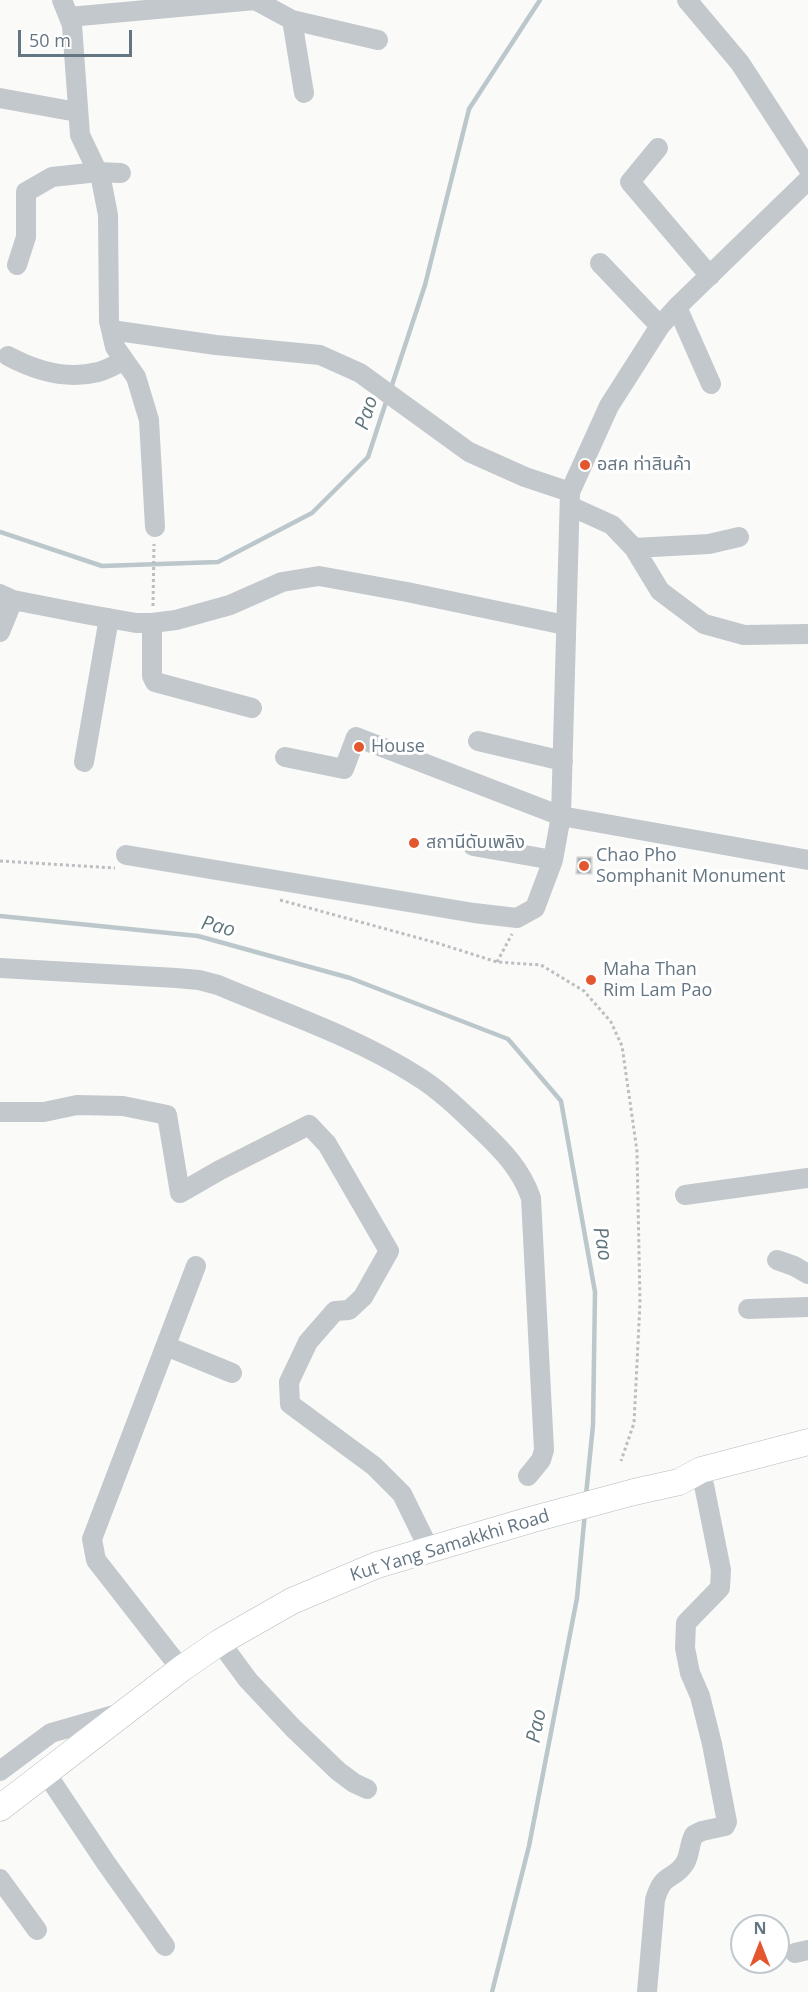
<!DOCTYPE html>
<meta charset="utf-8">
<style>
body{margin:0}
#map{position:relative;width:808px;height:1992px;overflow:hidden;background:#fafaf8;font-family:"Open Sans",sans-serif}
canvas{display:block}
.north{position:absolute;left:730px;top:1914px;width:60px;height:60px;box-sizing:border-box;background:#fff;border:2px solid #c1c8cd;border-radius:50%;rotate:0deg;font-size:16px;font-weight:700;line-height:24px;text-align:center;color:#657683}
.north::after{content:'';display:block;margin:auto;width:21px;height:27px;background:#e4572e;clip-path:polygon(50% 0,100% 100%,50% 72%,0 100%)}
.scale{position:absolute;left:18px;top:30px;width:114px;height:27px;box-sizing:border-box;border:3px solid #657683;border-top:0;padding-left:8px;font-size:18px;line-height:21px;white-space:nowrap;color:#657683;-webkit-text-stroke:4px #fff;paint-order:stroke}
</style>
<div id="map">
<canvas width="808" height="1992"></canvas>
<div class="north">N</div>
<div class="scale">50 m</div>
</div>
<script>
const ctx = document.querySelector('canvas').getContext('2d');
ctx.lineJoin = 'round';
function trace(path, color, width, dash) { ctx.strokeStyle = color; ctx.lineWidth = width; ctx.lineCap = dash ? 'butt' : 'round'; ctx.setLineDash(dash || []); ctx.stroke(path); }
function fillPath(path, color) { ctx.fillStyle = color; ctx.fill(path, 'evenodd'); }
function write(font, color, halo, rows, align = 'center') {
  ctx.font = font + ' "Open Sans","Noto Sans Thai",sans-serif'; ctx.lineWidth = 6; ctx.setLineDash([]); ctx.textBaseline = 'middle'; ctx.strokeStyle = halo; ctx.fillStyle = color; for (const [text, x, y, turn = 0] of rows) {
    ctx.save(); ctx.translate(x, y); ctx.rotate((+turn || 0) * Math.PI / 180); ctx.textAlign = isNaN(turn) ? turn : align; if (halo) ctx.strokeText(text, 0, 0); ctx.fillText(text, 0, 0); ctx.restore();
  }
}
const stream = new Path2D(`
 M391 388 425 285 469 109 540 0
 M0 532 102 566 218 562 312 513 368 457 387 399
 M0 916 198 936 350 978 508 1039 561 1101 595 1292 593 1425 586 1495
 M492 1992 529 1846 577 1598 585 1512`);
const building = new Path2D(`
 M577 857H592V874H576Z`);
const path = new Path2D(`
 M153 606 154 544
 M0 861 115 868
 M280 900 437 943 497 962 541 965 584 991 611 1022 622 1046 637 1151 640 1303 634 1423 621 1461
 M497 962 512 934`);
const minor = new Path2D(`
 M62 0 72 25 80 135 101 179 108 215 109 321 115 347 136 377 149 420 155 527
 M687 0 740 63 808 168
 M69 17 255 0 292 20 378 40
 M292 20 304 93
 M0 98 77 112
 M658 148 630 182 710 276
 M600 263 660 326
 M17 265 26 237V192L52 177 98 172 121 173
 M677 307 711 384
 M111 330 216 345 320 355 360 373 469 452 525 477 570 492
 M8 356C36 371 67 380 98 372 107 370 116 364 124 361
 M570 506 612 525 634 548 660 591 704 624 744 635 808 634
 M634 548 709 544 739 537
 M0 594 13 600 85 614 136 623H152L176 620 230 605 282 582 319 576 407 592 565 625
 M152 623V676L155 682 252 708
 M0 632 13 600
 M478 741 563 761
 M285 757 344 769 356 737 561 816 808 860
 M84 762 109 618
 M473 846 553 860
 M126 855 474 913 517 918 535 908 553 860 561 816 570 492 609 406 660 326 677 307 808 180
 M0 968 176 978 199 980 218 985C284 1013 356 1037 417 1076 440 1090 461 1111 480 1129 502 1150 521 1169 531 1198L544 1450 541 1460 528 1476
 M0 1112H44L77 1105 123 1106 167 1115 180 1193 220 1170 309 1125 327 1144 389 1251 363 1297 349 1310 335 1311 308 1342 289 1382 290 1404 374 1466 402 1494 429 1549
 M685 1195 808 1178
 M777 1260 794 1266 808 1274
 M748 1309 808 1307
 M166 1346 232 1373
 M220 1642 248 1680 293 1728 338 1771 354 1783 367 1789
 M181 1669 96 1560 92 1539 196 1266
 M0 1771 51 1733 117 1714
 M46 1773 106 1863 165 1946
 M0 1879 37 1930
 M795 1953 808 1950
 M647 1992 655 1900C663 1871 674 1881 685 1863 690 1855 689 1844 694 1835L702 1831 725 1826 727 1822 712 1744 700 1696 690 1673 685 1648 686 1623 720 1588 721 1570 704 1485`);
const major = new Path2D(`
 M0 1808 181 1669 220 1642 292 1601 377 1565 530 1520 634 1492 679 1482 701 1470 808 1442`);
const markers = [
 [585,465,6,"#e4572e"],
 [359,747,6,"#e4572e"],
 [414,843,6,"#e4572e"],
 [584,866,6,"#e4572e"],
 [591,980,6,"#e4572e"]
];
const poiNames = [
 ["อสค ท่าสินค้า",597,465],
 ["House",371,747],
 ["สถานีดับเพลิง",426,843],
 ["Chao Pho",596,856],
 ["Somphanit Monument",596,877],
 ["Maha Than",603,970],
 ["Rim Lam Pao",603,991]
];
const streetNames = [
 ["Kut Yang Samakkhi Road",450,1546,-17]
];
const waterNames = [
 ["Pao",367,413,-72],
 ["Pao",218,927,14],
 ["Pao",602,1244,80],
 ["Pao",537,1726,-79]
];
trace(stream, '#bbc7cb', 4.5);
fillPath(building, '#aab3b9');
trace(building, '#dcdcda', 1.5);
trace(major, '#b5babe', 27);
trace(path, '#bbbfc2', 3, [3, 3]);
trace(minor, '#c3c8cc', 20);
trace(major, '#fff', 26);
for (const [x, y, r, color] of markers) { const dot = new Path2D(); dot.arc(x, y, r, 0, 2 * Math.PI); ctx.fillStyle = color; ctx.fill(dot); trace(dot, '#fff', 2); }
write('18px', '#657683', '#fff', poiNames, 'left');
write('18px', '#657683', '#fff', streetNames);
write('italic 20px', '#60757c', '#fff', waterNames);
</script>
